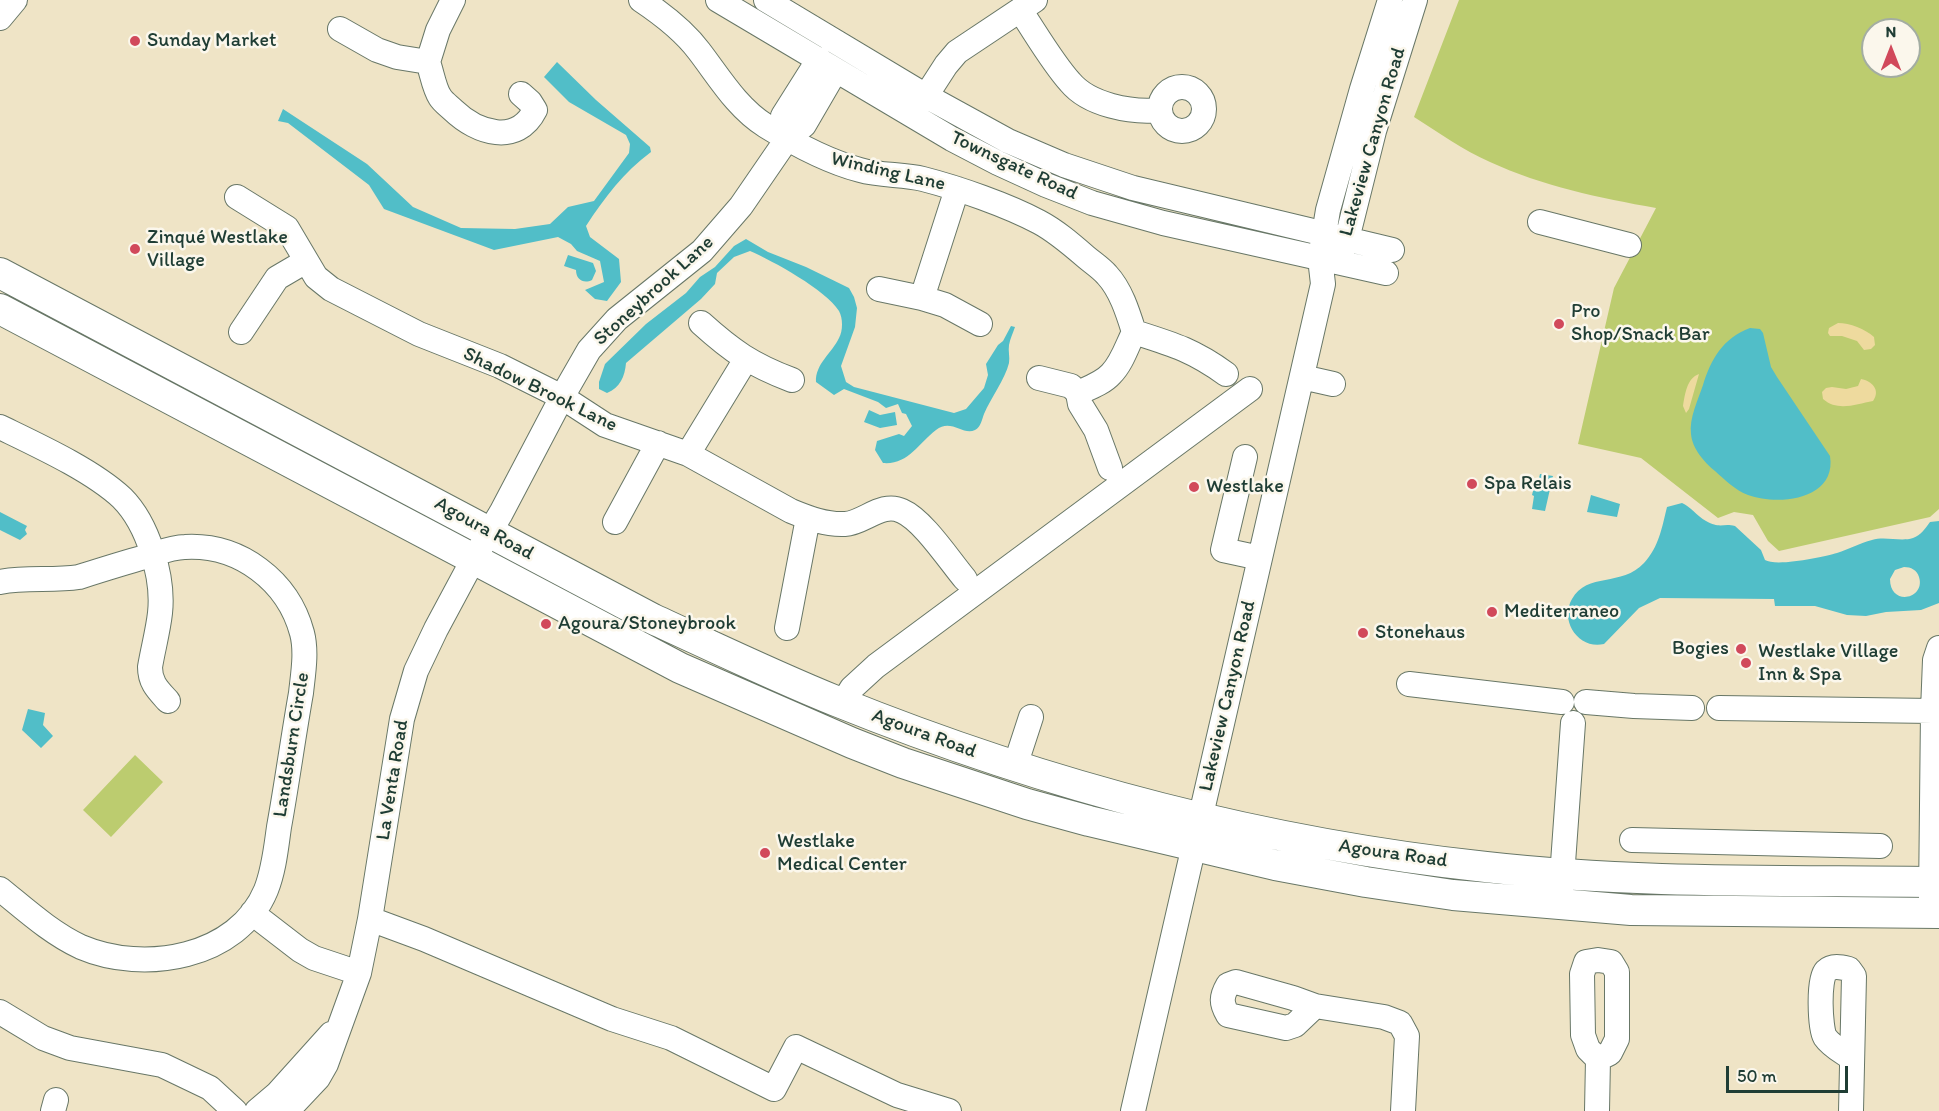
<!DOCTYPE html>
<meta charset="utf-8">
<style>
body{margin:0}
#map{position:relative;width:1939px;height:1111px;overflow:hidden;background:#efe4c6;font-family:Itim,sans-serif}
canvas{display:block}
.north{position:absolute;left:1861px;top:18px;width:60px;height:60px;box-sizing:border-box;background:#fbf7ec;border:2px solid #a3ada2;border-radius:50%;rotate:0deg;font-size:16px;font-weight:700;line-height:24px;text-align:center;color:#1f3d34}
.north::after{content:'';display:block;margin:auto;width:21px;height:27px;background:#d1495b;clip-path:polygon(50% 0,100% 100%,50% 72%,0 100%)}
.scale{position:absolute;left:1726px;top:1066px;width:122px;height:27px;box-sizing:border-box;border:3px solid #1f3d34;border-top:0;padding-left:8px;font-size:18px;line-height:21px;white-space:nowrap;color:#1f3d34;-webkit-text-stroke:4px #fbf7ec;paint-order:stroke}
</style>
<div id="map">
<canvas width="1939" height="1111"></canvas>
<div class="north">N</div>
<div class="scale">50 m</div>
</div>
<script>
const ctx = document.querySelector('canvas').getContext('2d');
ctx.lineJoin = 'round';
function fillPath(path, color) { ctx.fillStyle = color; ctx.fill(path, 'evenodd'); }
function trace(path, color, width, dash) { ctx.strokeStyle = color; ctx.lineWidth = width; ctx.lineCap = dash ? 'butt' : 'round'; ctx.setLineDash(dash || []); ctx.stroke(path); }
function write(font, color, halo, rows, align = 'center') {
  ctx.font = font + ' Itim,sans-serif'; ctx.lineWidth = 5; ctx.setLineDash([]); ctx.textBaseline = 'middle'; ctx.strokeStyle = halo; ctx.fillStyle = color; for (const [text, x, y, turn = 0] of rows) {
    ctx.save(); ctx.translate(x, y); ctx.rotate((+turn || 0) * Math.PI / 180); ctx.textAlign = isNaN(turn) ? turn : align; if (halo) ctx.strokeText(text, 0, 0); ctx.fillText(text, 0, 0); ctx.restore();
  }
}
const green = new Path2D(`
 M1459 0H1939V509L1930 517 1779 551 1768 541 1753 515 1734 512 1718 518 1641 458 1578 444 1614 288 1656 208C1600 198 1542 186 1490 162 1463 150 1439 133 1414 117ZM1873 30H1909V66H1873Z
 M135 755 163 782 111 837 83 810Z`);
const sand = new Path2D(`
 M1838 323C1850 323 1865 329 1874 337L1875 345 1871 349 1864 350 1857 341 1842 336H1830L1828 333 1829 328Z
 M1699 374 1689 409 1686 413 1683 406C1685 394 1687 378 1699 374Z
 M1861 379C1872 381 1881 390 1873 401 1856 404 1838 412 1823 399L1822 392 1826 388 1832 387 1846 389 1858 386Z`);
const water = new Path2D(`
 M557 62 596 100 650 147 651 152C623 173 605 197 586 226L590 237 619 259 621 282 607 301 595 299 585 290 604 282 600 261 577 251 571 244 558 237 494 250 384 209 369 185 288 123 278 121 283 109 367 164 413 207 461 228 515 229 550 224 568 207 594 201 629 153 630 144 626 135 569 102 544 77Z
 M746 239 768 252 806 267 849 288 854 297 857 308 855 327 841 366 846 382 854 387 954 413 966 409 984 388 988 375 986 364 998 345 1003 341 1011 326 1015 327C1013 333 1010 339 1009 345 1008 351 1010 357 1009 363 1005 379 991 398 984 414 982 419 981 427 975 430 963 436 951 418 936 430 918 444 908 465 883 463L875 450 877 441 899 434 904 436 912 426 906 414 902 413 898 404 886 408 878 402 844 389 834 395 816 382C815 364 832 353 839 338 843 331 843 318 839 311 826 290 773 261 750 251L734 257 717 273 715 284 701 299 626 363C625 376 620 388 607 393L599 389V382L605 364 646 324 686 293 700 277 715 267 734 246Z
 M568 255 593 263 596 271 592 280C584 284 576 280 576 270L564 266Z
 M1750 328 1760 329 1763 333 1771 367 1777 377 1830 456C1837 500 1778 506 1748 495 1735 490 1725 480 1715 471 1704 462 1692 448 1691 434 1689 418 1698 400 1703 385 1711 359 1723 338 1750 328Z
 M869 410 880 415 895 412 897 425 880 428 864 422Z
 M1540 474 1553 476 1545 511 1532 509 1534 496 1532 495 1534 487 1537 486Z
 M1591 495 1620 504 1617 517 1587 512Z
 M1682 503C1690 506 1697 516 1706 521 1720 529 1723 523 1735 526L1761 550 1765 560C1776 567 1824 557 1837 553 1849 549 1860 543 1872 540 1885 536 1901 542 1913 538 1921 535 1925 529 1930 522L1939 521V603L1921 610 1886 612 1866 616 1847 615 1815 606H1775L1774 599 1660 598 1639 608 1604 644C1579 650 1559 621 1572 599 1587 572 1622 587 1644 563 1659 547 1662 527 1667 507ZM1904 567C1911 567 1917 570 1919 577 1926 599 1890 607 1890 579L1895 570Z
 M0 512 27 526 25 530 27 534 20 540 0 530Z
 M28 709 45 713 43 725 53 736 41 748 22 730Z`);
const minor = new Path2D(`
 M641 0C662 14 684 31 699 51 719 77 737 108 766 126 795 144 826 161 860 170 881 176 903 174 923 179 958 188 1007 205 1039 222 1056 231 1071 244 1086 257 1093 263 1101 268 1107 275 1121 290 1128 313 1134 332
 M718 0 952 139 998 163 1046 185 1092 203 1163 223 1386 273
 M766 0 926 96 1008 141 1064 165 1133 188 1392 250
 M1020 10C1035 32 1052 62 1070 82 1089 105 1131 113 1160 110
 M0 18 15 0
 M340 29 377 50 397 57 428 62C432 73 434 88 440 97 443 102 449 106 453 110 477 133 517 146 535 110L530 102 521 94
 M428 62 438 30 453 0
 M1160 109a22 22 0 1 1 44 0a22 22 0 1 1-44 0Z
 M914 101 920 102 924 99 946 65 957 52 1035 0
 M787 139 783 116 819 59
 M237 197 287 228 316 277 331 289 419 334 500 366 562 397 605 425 688 454 791 511C808 518 826 525 845 524 864 523 882 501 902 511 923 520 949 560 965 579
 M1540 222 1629 245
 M1341 254 1347 239 1374 131 1415 0
 M879 289 922 298 945 305 980 324
 M922 298 957 189
 M701 323C732 351 752 365 792 380
 M241 332 277 278 306 261
 M1134 332C1172 344 1193 350 1226 374
 M1302 377 1333 384
 M1039 378 1071 386 1078 393 1080 404 1096 430 1110 468
 M1078 393C1089 388 1103 383 1111 374 1122 363 1127 346 1134 332
 M0 427C37 445 92 470 122 498 148 524 164 577 160 613 158 631 153 649 150 667 150 683 158 690 168 701
 M688 454 746 359
 M1245 457 1223 550 1260 558
 M615 522 658 443
 M0 582C26 577 53 581 79 577 101 570 123 563 145 557 158 553 172 547 185 547 240 544 288 581 302 633 307 652 303 674 301 693 293 738 287 783 279 827 276 848 274 870 266 890 238 958 144 974 81 947 51 933 26 910 0 889
 M787 628 808 518
 M1409 684 1562 702
 M1586 702 1634 706 1692 708
 M842 704 852 688 876 666 1250 389
 M1719 708 1933 711 1931 899
 M1933 711 1935 660 1939 648
 M1015 766 1031 717
 M1632 840 1880 846
 M1561 891 1573 723
 M252 913 300 950 314 958 359 973
 M370 919 424 939 612 1019 671 1038 774 1089 796 1047 897 1095 949 1111
 M1315 1006 1295 1025 1286 1028 1228 1015C1221 1003 1221 997 1228 985L1236 982 1293 998 1315 1006 1384 1017 1400 1023 1407 1036 1403 1111
 M0 1012 43 1038 70 1048 162 1065 210 1088 235 1111
 M53 1111 56 1100
 M257 1111 277 1094 331 1034
 M287 1111 318 1078 326 1064 359 973 370 919 402 719 416 671 436 629 473 560 501 513 562 397 589 350 617 319 702 251 741 206 787 139 804 125 836 70
 M1133 1111 1323 284 1320 258 1328 210 1362 89 1390 0
 M1597 1111 1598 1059 1588 1049 1583 1035 1582 974 1586 962 1598 960 1611 962 1617 972V1039L1610 1053 1598 1059
 M1851 1111 1854 976 1849 969C1841 967 1832 965 1826 971 1818 979 1820 1028 1825 1037 1831 1046 1843 1052 1851 1058`);
const major = new Path2D(`
 M0 273 653 619C714 647 774 676 836 701 1044 785 1263 843 1486 867 1636 884 1788 880 1939 882
 M0 309 680 668 852 743 903 763 1027 804 1089 821 1275 865 1366 882 1453 895 1631 910 1939 913`);
const markers = [
 [135,41,6,"#d1495b"],
 [135,249,6,"#d1495b"],
 [1559,324,6,"#d1495b"],
 [1472,484,6,"#d1495b"],
 [1194,487,6,"#d1495b"],
 [1492,612,6,"#d1495b"],
 [546,624,6,"#d1495b"],
 [1363,633,6,"#d1495b"],
 [1741,649,6,"#d1495b"],
 [1746,663,6,"#d1495b"],
 [765,853,6,"#d1495b"]
];
const poiNames = [
 ["Sunday Market",147,41],
 ["Zinqué Westlake",147,238],
 ["Village",147,261],
 ["Pro",1571,312],
 ["Shop/Snack Bar",1571,335],
 ["Spa Relais",1484,484],
 ["Westlake",1206,487],
 ["Mediterraneo",1504,612],
 ["Agoura/Stoneybrook",558,624],
 ["Stonehaus",1375,633],
 ["Bogies",1729,649,"right"],
 ["Westlake Village",1758,652],
 ["Inn & Spa",1758,675],
 ["Westlake",777,842],
 ["Medical Center",777,865]
];
const streetNames = [
 ["Lakeview Canyon Road",1373,142,-74],
 ["Townsgate Road",1014,166,25],
 ["Winding Lane",888,172,13],
 ["Stoneybrook Lane",654,291,-42],
 ["Shadow Brook Lane",540,390,26],
 ["Agoura Road",484,529,29],
 ["Lakeview Canyon Road",1228,696,-77],
 ["Agoura Road",924,734,20],
 ["Landsburn Circle",292,745,-81],
 ["La Venta Road",393,780,-81],
 ["Agoura Road",1393,854,8]
];
fillPath(green, '#bccc6f');
fillPath(sand, '#eeda9e');
fillPath(water, '#51bec8');
trace(minor, '#687767', 26);
trace(major, '#687767', 32);
trace(minor, '#fff', 24);
trace(major, '#fff', 30);
for (const [x, y, r, color] of markers) { const dot = new Path2D(); dot.arc(x, y, r, 0, 2 * Math.PI); ctx.fillStyle = color; ctx.fill(dot); trace(dot, '#fbf7ec', 2); }
write('20px', '#1f3d34', '#fbf7ec', poiNames, 'left');
write('20px', '#1f3d34', '#fbf7ec', streetNames);
</script>
